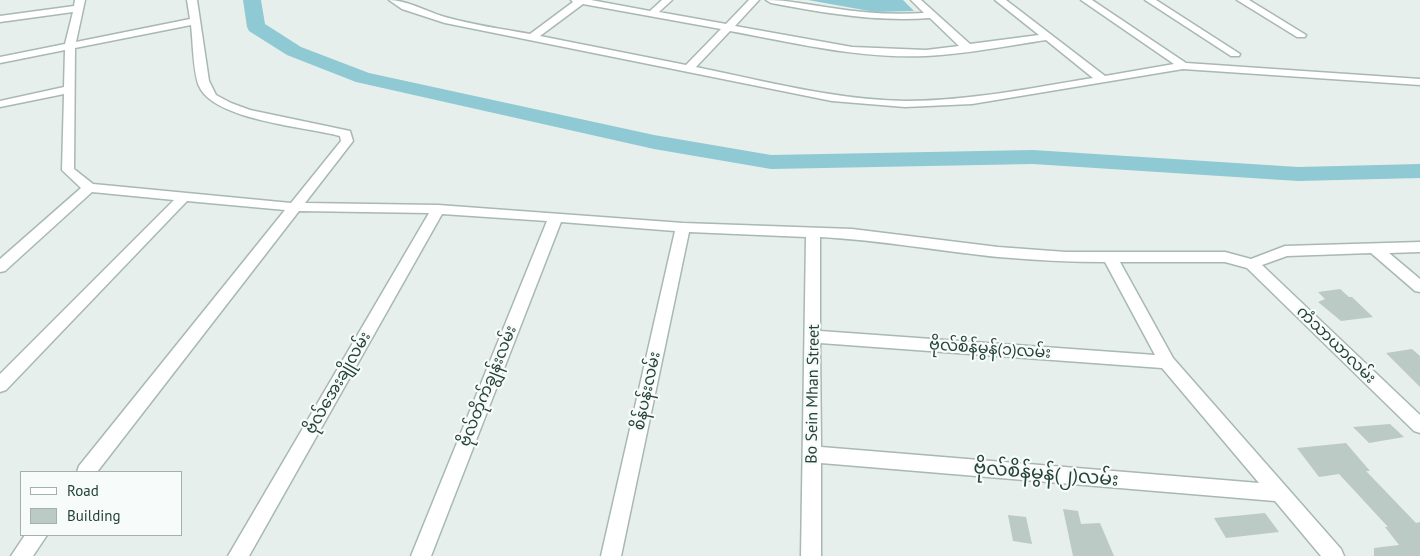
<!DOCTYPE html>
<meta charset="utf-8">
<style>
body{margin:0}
#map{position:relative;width:1420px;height:556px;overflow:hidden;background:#e6efeb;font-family:"PT Sans",sans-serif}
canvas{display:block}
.legend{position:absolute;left:20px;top:471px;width:162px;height:65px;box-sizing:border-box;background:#f7fbf9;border:1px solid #a3b1ad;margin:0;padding:6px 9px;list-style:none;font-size:15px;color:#24423a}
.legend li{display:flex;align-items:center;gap:10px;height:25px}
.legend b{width:25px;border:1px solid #a3b1ad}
</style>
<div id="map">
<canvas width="1420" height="556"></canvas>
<ul class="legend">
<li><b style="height:6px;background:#fff"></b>Road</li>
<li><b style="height:14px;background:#bbcac4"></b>Building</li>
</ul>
</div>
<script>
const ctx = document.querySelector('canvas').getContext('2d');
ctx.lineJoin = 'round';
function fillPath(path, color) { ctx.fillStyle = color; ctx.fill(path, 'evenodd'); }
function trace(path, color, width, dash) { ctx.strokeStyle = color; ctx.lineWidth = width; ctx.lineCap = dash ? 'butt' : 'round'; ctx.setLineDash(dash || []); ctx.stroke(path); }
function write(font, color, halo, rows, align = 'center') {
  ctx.font = font + ' "PT Sans","Noto Sans Myanmar",sans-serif'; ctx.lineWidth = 4.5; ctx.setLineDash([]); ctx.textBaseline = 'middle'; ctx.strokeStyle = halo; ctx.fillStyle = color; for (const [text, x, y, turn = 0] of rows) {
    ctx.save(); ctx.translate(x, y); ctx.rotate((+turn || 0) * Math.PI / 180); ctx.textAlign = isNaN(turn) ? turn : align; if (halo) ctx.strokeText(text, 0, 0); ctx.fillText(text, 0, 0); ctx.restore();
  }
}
const water = new Path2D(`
 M808 0H903L914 11 875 12Z`);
const river = new Path2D(`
 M243 0H261L265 24 301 47 369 73 654 135 771 155 1033 150 1298 167 1420 164V178L1298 181 1033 164 771 169 654 149 356 82 287 55 249 31 247 27Z`);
const building = new Path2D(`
 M1340 289 1349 297H1352L1373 317 1341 321 1318 302 1325 299 1318 292Z
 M1412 349 1420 356V387L1386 353Z
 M1390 424 1404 437 1369 443 1353 427Z
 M1346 443 1370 471H1366L1416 523 1420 522V556H1374V548L1399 545 1385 527H1388L1339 474 1319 477 1297 448Z
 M1063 509 1078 511 1081 524 1100 523 1114 556H1073Z
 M1265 513 1279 532 1226 538 1214 518Z
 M1008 515 1026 517 1032 544 1013 541Z`);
const minor = new Path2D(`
 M75 0H85L76 42 190 19 187 0H197L209 81 216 95 231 103 250 110 350 131 353 141 305 203 438 205 683 223 852 229 998 247 1066 252H1225L1251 259 1285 246 1420 242V252L1389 253 1420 279V292L1415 291 1371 253 1287 256 1262 265 1420 415V433L1414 431 1247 268 1225 262H1120L1173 358 1341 549 1344 556H1321L1275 501 821 463V556H801L806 237 689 232 621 556H601L675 231 561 222 431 556H411L547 221 442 214 249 556H228L429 213 299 211 97 472H77L79 466 285 210 187 201 6 390 0 392V374L174 200 92 192 5 271 0 272V259L81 188 62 170 64 94 0 107V101L64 87 65 50 0 63V57L65 44 73 12 0 22V16L74 6ZM191 25C193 41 193 72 199 86 213 120 307 127 340 136L341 141 291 203 93 184 74 169 75 48ZM820 237C880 240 939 251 998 257 1034 260 1069 262 1105 262L1155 355 820 331ZM820 343 1162 368 1259 483 821 447Z
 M389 0C406 0 428 12 445 17 473 25 502 29 530 34L573 2 571 0H591L650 11 662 0H672L659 12 726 24 749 0H759L735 26 852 47 926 50 959 46 930 18C876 22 824 13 771 3L766 0C789 0 809 5 832 8 862 13 893 15 924 13L911 0H921L970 44 1039 35 995 0H1006L1105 76 1174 64 1081 0H1092L1186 63 1420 79V85L1183 69 972 104 905 107 832 101 445 23 402 9ZM583 4 721 29 686 65 540 36ZM730 31C795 43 860 59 926 56 966 54 1006 46 1046 40L1093 78C1031 88 969 101 906 101 835 100 765 81 696 67Z
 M1145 0H1156L1240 54 1239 56H1231Z
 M1237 0H1249L1306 35 1305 37H1297Z
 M25 535H47L33 556H11Z`);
const streetNames = [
 ["ကံသာယာလမ်း",1336,345,44],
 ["ဗိုလ်စိန်မွန်(၁)လမ်း",990,349,4],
 ["ဗိုလ်အေးချိုလမ်း",338,383,-60],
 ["ဗိုလ်တိုက်ချွန်းလမ်း",488,386,-68],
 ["စိန်ပန်းလမ်း",647,391,-78],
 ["Bo Sein Mhan Street",813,394,-89]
];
const nearStreetnames = [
 ["ဗိုလ်စိန်မွန်(၂)လမ်း",1046,474,5]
];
fillPath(water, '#8ec9d4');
fillPath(river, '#8ec9d4');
fillPath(building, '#bbcac4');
trace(minor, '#a8b8b2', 3);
fillPath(minor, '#fff');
write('16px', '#24423a', '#f7fbf9', streetNames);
write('19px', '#24423a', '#f7fbf9', nearStreetnames);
</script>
